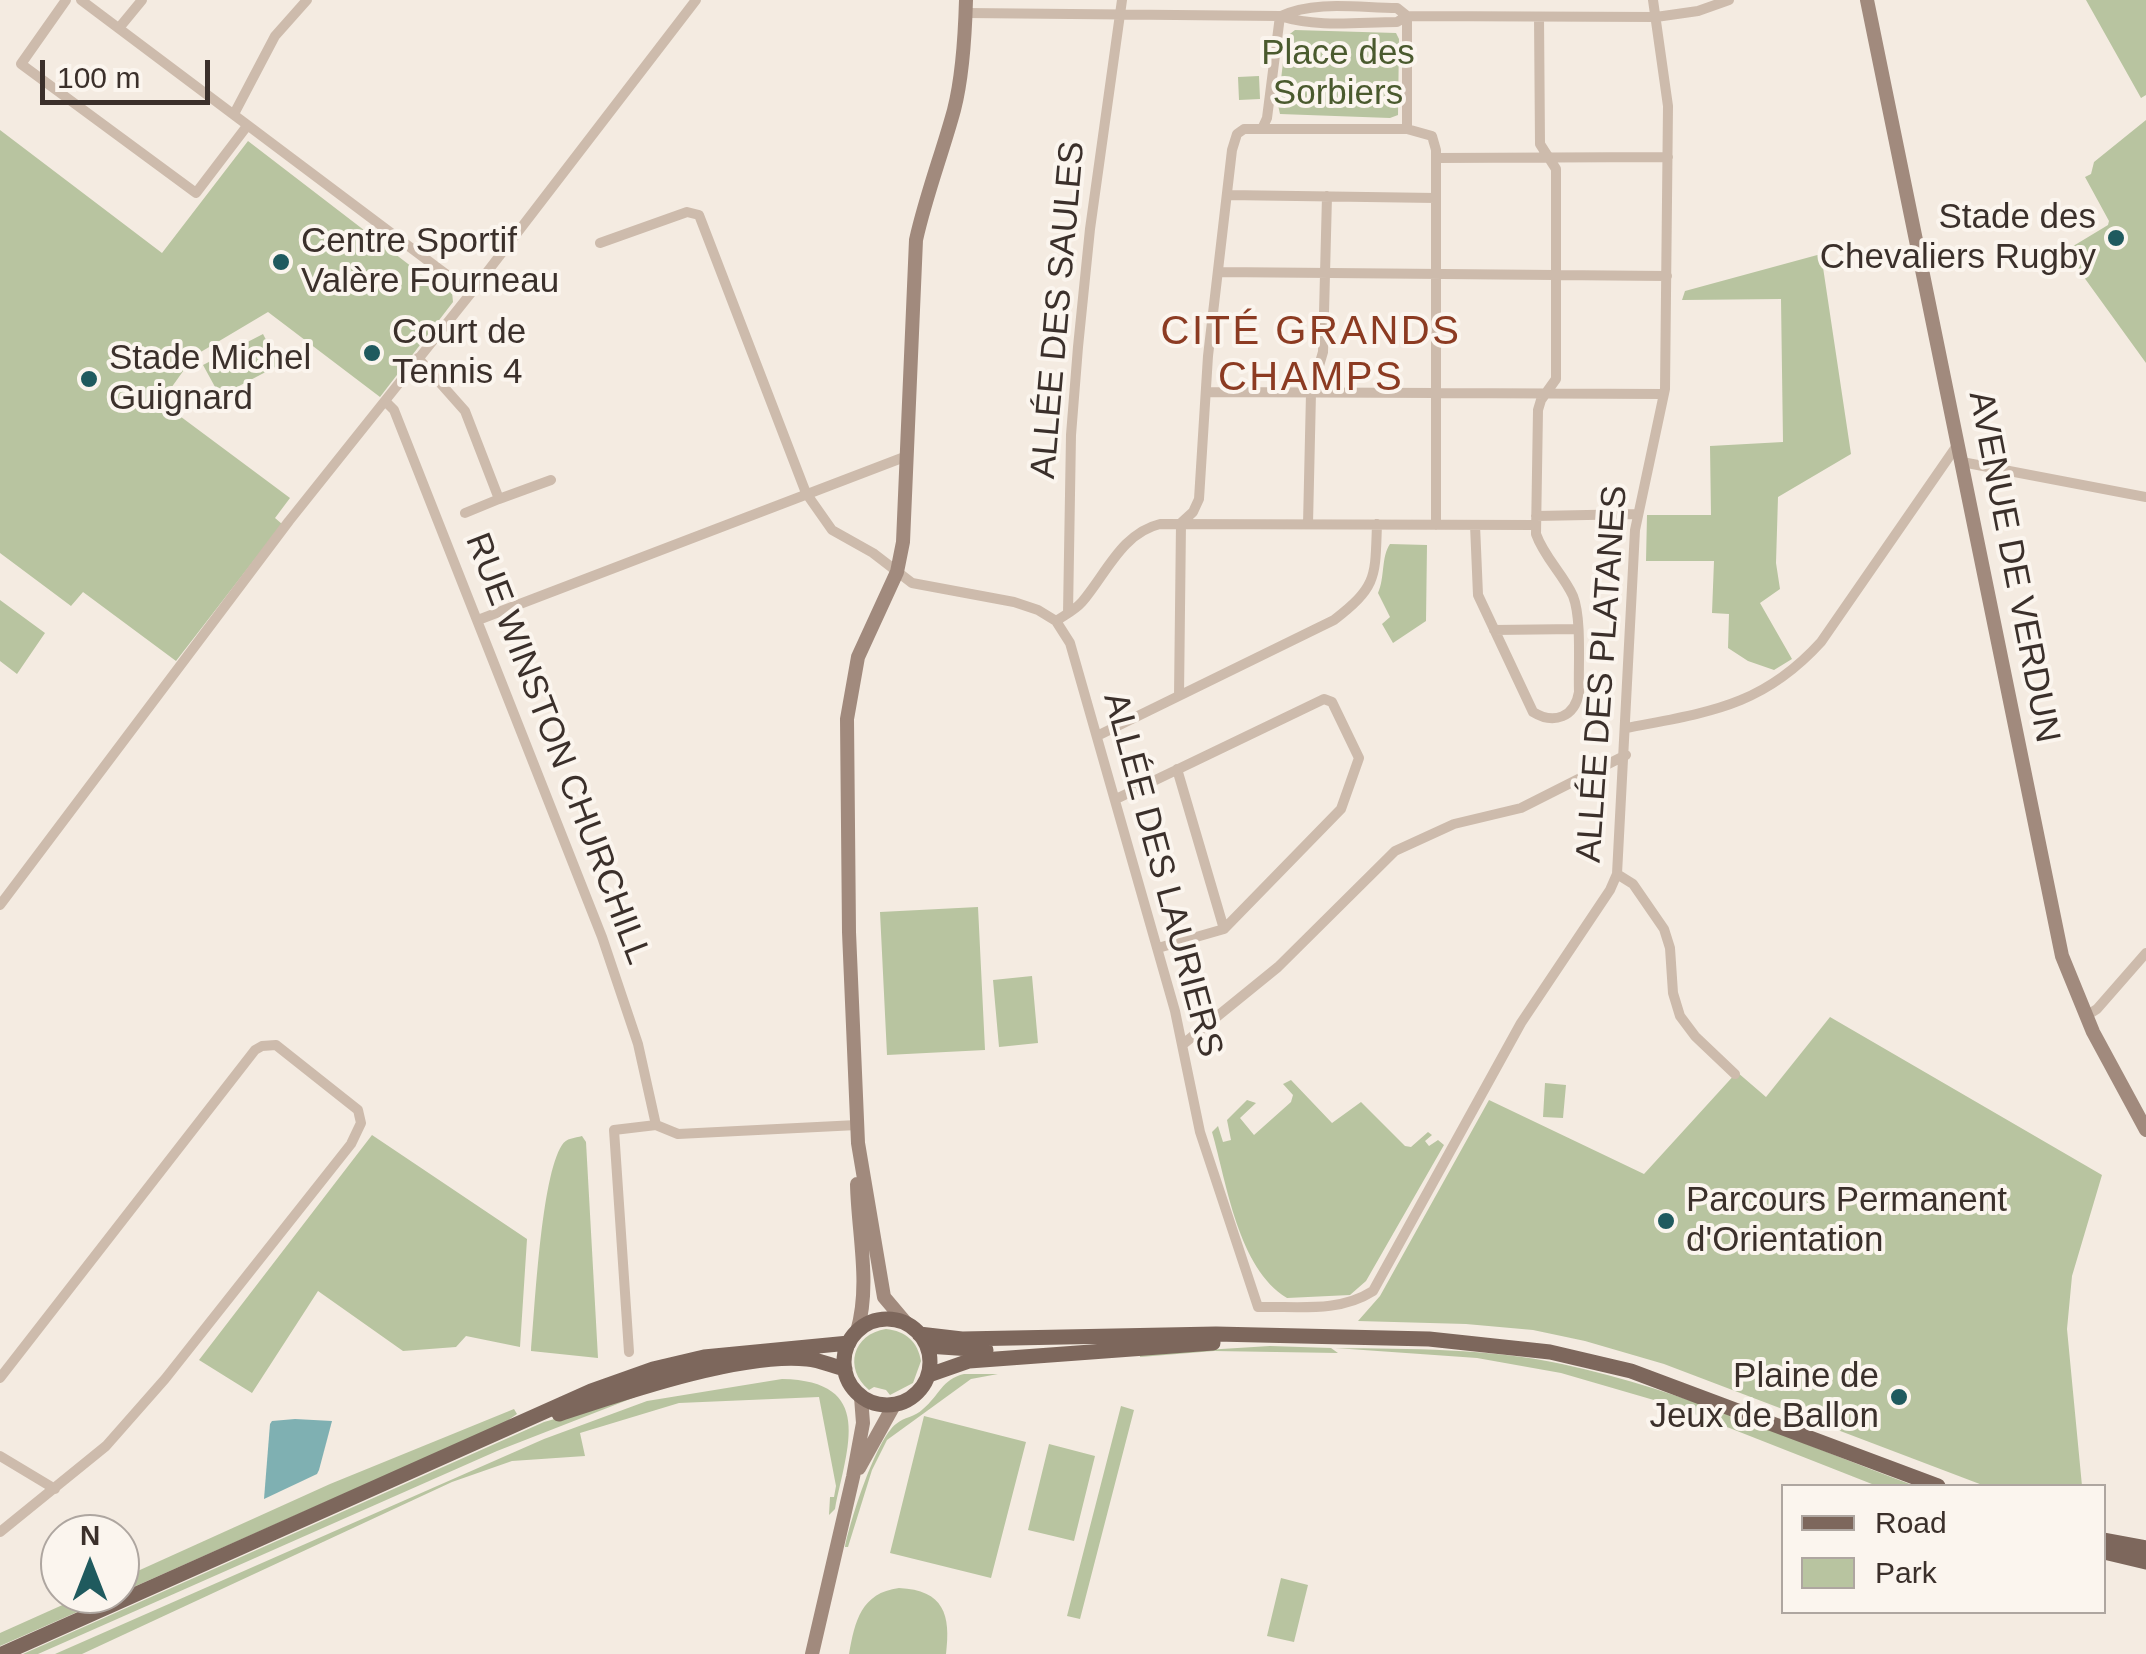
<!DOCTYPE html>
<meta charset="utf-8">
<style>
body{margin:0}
#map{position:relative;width:2146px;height:1654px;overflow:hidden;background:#f4ebe1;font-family:Helvetica,sans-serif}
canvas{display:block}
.legend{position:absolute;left:1781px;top:1484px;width:325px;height:130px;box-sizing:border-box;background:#fbf5ee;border:2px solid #aea6a0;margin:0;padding:12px 18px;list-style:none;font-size:30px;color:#3b302b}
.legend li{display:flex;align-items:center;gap:20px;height:50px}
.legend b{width:50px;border:2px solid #aea6a0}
.north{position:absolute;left:40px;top:1514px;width:100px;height:100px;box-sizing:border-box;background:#fbf5ee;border:2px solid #aea6a0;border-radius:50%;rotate:0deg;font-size:28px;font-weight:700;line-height:40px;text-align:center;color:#3b302b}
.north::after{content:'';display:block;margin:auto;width:35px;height:45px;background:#1f5a5e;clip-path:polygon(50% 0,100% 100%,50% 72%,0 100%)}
.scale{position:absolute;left:40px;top:60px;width:170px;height:45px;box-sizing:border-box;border:5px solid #3b302b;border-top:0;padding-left:12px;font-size:30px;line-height:35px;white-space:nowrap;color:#3b302b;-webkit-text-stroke:8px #fbf5ee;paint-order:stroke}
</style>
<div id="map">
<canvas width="2146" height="1654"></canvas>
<ul class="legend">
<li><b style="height:12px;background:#7d675c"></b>Road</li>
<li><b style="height:28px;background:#b8c4a0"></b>Park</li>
</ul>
<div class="north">N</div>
<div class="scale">100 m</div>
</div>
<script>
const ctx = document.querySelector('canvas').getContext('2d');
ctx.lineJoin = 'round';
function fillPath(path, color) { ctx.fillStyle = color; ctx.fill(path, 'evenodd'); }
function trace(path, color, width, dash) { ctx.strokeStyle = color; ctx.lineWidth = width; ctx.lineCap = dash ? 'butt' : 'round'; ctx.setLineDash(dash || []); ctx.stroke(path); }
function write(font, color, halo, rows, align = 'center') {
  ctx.font = font + ' Helvetica,sans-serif'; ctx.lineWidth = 8; ctx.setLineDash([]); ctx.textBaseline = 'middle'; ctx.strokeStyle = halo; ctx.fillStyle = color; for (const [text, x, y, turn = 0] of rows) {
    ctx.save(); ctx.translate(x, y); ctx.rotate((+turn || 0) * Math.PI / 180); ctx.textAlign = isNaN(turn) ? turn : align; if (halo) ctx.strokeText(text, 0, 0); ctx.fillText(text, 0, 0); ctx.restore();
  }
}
const green = new Path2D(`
 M2086 0H2146V95L2141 98Z
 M1295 30 1396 33 1399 39 1398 115 1390 118 1280 114 1278 105 1286 37Z
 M1259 76 1260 99 1239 100 1238 77Z
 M2146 120V363L2065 251 2108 225 2109 221 2085 177 2091 174 2094 162Z
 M0 130 162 253 248 141 442 290 446 287 452 292 453 302 380 397 268 312 194 356 161 402 290 498 275 518 282 524 176 661 83 592 71 606 0 553Z
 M1821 254 1851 454 1778 497 1776 563 1780 589 1760 603 1792 659 1774 670 1748 661 1728 648 1729 614 1712 613 1714 561H1646L1647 515H1711L1710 446 1783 442 1781 299 1682 300 1685 291Z
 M263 334 279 365 220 396 203 365Z
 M1390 544 1427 545 1426 621 1393 643 1382 624 1390 617 1378 593C1385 578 1381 557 1390 544Z
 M0 600 45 633 17 674 0 661Z
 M978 907 985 1050 887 1055 880 912Z
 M1032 976 1038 1043 999 1047 993 980Z
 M1830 1017 2102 1175 2072 1276 2067 1329 2082 1486H1985L1664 1364 1585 1341 1533 1330 1466 1324 1358 1321 1380 1296 1489 1100 1644 1174 1737 1072 1766 1097Z
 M1291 1080 1332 1123 1361 1102 1405 1146 1411 1147 1428 1132 1432 1135 1425 1141 1429 1146 1438 1140 1444 1145 1366 1281 1350 1295 1287 1298C1238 1268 1227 1184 1212 1132L1218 1126 1223 1142 1231 1140 1227 1120 1247 1100 1256 1103 1240 1118 1254 1135 1291 1102 1293 1095 1283 1084Z
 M1545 1083 1566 1085 1563 1118 1543 1117Z
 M372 1135 527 1239 520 1347 466 1336 456 1347 403 1351 318 1291 252 1393 199 1360Z
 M582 1136 586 1142 598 1358 531 1351C535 1307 541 1177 562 1145 566 1138 575 1138 582 1136Z
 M886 1329C906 1331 918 1342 921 1361L913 1383 890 1395 886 1390 874 1387 869 1390C843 1368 853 1334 886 1329Z
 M1270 1346 1331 1348 1338 1353 1214 1351 1140 1357V1354Z
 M1335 1348C1411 1349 1488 1348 1562 1364 1684 1390 1799 1443 1915 1486H1877L1671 1405 1561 1373 1477 1358Z
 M964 1374H998L971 1379 887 1440 872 1470 848 1547H845C850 1521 876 1439 896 1424 904 1417 915 1417 923 1409 939 1396 942 1379 964 1374Z
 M782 1379C876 1381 847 1447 835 1509L829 1515 830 1497H834L836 1486 819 1397 679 1403 580 1433 585 1456 512 1461 452 1482 82 1654H55L544 1439 647 1401Z
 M643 1394 497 1451 38 1654H23L544 1422Z
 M1121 1406 1134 1410 1080 1619 1067 1616Z
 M514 1409 517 1414 504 1423 120 1593V1579L330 1484Z
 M924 1416 1026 1442 991 1578 890 1553Z
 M1049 1444 1095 1456 1074 1541 1028 1530Z
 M1281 1578 1308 1585 1294 1642 1267 1636Z
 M899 1588C944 1590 951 1615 946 1654H849C855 1621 861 1593 899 1588Z
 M87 1594H118L0 1646V1633Z`);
const water = new Path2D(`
 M295 1419 332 1421 319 1470 317 1474 264 1499 270 1424 272 1421Z`);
const minor = new Path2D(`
 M66 0 21 64 196 193 247 126
 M81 0 471 293
 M966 13 1280 16C1318 28 1359 22 1397 22L1407 16 1656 17 1698 11 1729 0
 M1281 16C1315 0 1360 8 1397 8L1407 16
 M1407 16V129L1432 136 1436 150V525
 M119 28 142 0
 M234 114 275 36 307 0
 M1262 129H1407
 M1436 158 1668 157
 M1227 195 1436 198
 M600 243 687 212 699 215 806 493 832 530 873 553 912 583 1014 602 1038 610 1056 621 1070 643 1175 1011 1200 1132 1258 1307C1297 1306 1339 1313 1373 1291L1521 1023 1610 890 1617 874 1635 530 1665 389 1668 106 1653 0
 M1218 272 1667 276
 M418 358 465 411 499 499 551 480
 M1206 392 1664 394
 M385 401 394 410 602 937 638 1044 656 1125
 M1962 462 2146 497
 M465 513 499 499
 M1536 516 1638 514
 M1308 524 1311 393 1323 352 1327 196
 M1475 525 1478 595 1533 712C1554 725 1575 717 1579 692 1578 666 1582 619 1573 596 1563 574 1544 557 1536 534L1538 410 1541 400 1556 379V169L1540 144 1539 17
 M1068 613 1071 435 1078 347 1090 229 1122 0
 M478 620 907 456
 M1056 621C1065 615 1075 610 1082 602 1106 574 1122 533 1160 524L1536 525
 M1494 630 1577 629
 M1179 696 1181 523 1193 512 1199 499 1208 356 1232 150 1237 134 1244 129H1262L1267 118 1280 16
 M1627 728C1708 712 1762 707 1821 642L1958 444
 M1097 736 1334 620C1378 586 1375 577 1377 524
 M1177 769 1224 929
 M1116 799 1324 699 1332 702 1359 758 1341 809 1224 929 1158 948
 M1617 874 1633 884 1664 929 1670 948 1673 993 1680 1016 1695 1036 1735 1074
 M0 905 289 521 471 293 696 0
 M2086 1016 2097 1009 2146 953
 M1182 1045 1278 967 1395 851 1454 824 1521 808 1626 755
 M629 1352 614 1130 656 1125 678 1134 857 1125
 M0 1378 255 1050 262 1046 276 1045 358 1110 361 1123 351 1144 165 1379 106 1446 0 1532
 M0 1456 55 1489`);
const secondary = new Path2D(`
 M1867 0 2062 956 2093 1032 2146 1130
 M906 1323 884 1297 858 1143 849 932 847 719 858 657 897 572 903 542 916 240C926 195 942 154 954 110 963 75 965 36 966 0
 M857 1332C871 1284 858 1233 857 1184
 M859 1468 894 1405
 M812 1654 853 1477 863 1423 861 1397`);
const primary = new Path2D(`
 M844 1362a43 43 0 1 1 86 0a43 43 0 1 1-86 0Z
 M919 1334 962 1339 1216 1334 1429 1339 1550 1352 1631 1371 1938 1486
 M927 1346 986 1350
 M929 1375 969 1361 1213 1343
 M559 1414C623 1393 742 1352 807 1359 820 1360 832 1366 845 1369
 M2104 1540 2146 1548
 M2104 1552 2146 1562
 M2 1654 591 1391 653 1369 704 1357 849 1343`);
const markers = [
 [2116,238,10,"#1f5a5e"],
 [281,262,10,"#1f5a5e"],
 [372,353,10,"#1f5a5e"],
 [89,379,10,"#1f5a5e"],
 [1666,1221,10,"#1f5a5e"],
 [1899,1397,10,"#1f5a5e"]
];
const parkNames = [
 ["Place des",1338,54],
 ["Sorbiers",1338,94]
];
const poiNames = [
 ["Stade des",2096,218,"right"],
 ["Chevaliers Rugby",2096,258,"right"],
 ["Centre Sportif",301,242],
 ["Valère Fourneau",301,282],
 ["Court de",392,333],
 ["Tennis 4",392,373],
 ["Stade Michel",109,359],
 ["Guignard",109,399],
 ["Parcours Permanent",1686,1201],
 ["d'Orientation",1686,1241],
 ["Plaine de",1879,1377,"right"],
 ["Jeux de Ballon",1879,1417,"right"]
];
const streetNames = [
 ["ALLÉE DES SAULES",1059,310,-85],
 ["AVENUE DE VERDUN",2013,567,79],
 ["ALLÉE DES PLATANES",1603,674,-86],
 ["RUE WINSTON CHURCHILL",557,749,69],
 ["ALLÉE DES LAURIERS",1162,875,75]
];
const quarterNames = [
 ["CITÉ GRANDS",1311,333],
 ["CHAMPS",1311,379]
];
fillPath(green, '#b8c4a0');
fillPath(water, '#7fb0b2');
trace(minor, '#cdbbac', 10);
trace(secondary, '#a18a7d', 14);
trace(primary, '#7d675c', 15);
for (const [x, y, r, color] of markers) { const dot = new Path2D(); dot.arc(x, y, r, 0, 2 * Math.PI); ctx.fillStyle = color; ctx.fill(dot); trace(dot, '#fbf5ee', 4); }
write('35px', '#4a5a2e', '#fbf5ee', parkNames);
write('35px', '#3b302b', '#fbf5ee', poiNames, 'left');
write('35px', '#3b302b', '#fbf5ee', streetNames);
ctx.letterSpacing = '2.5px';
write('40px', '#8c3b22', '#fbf5ee', quarterNames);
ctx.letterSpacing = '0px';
</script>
